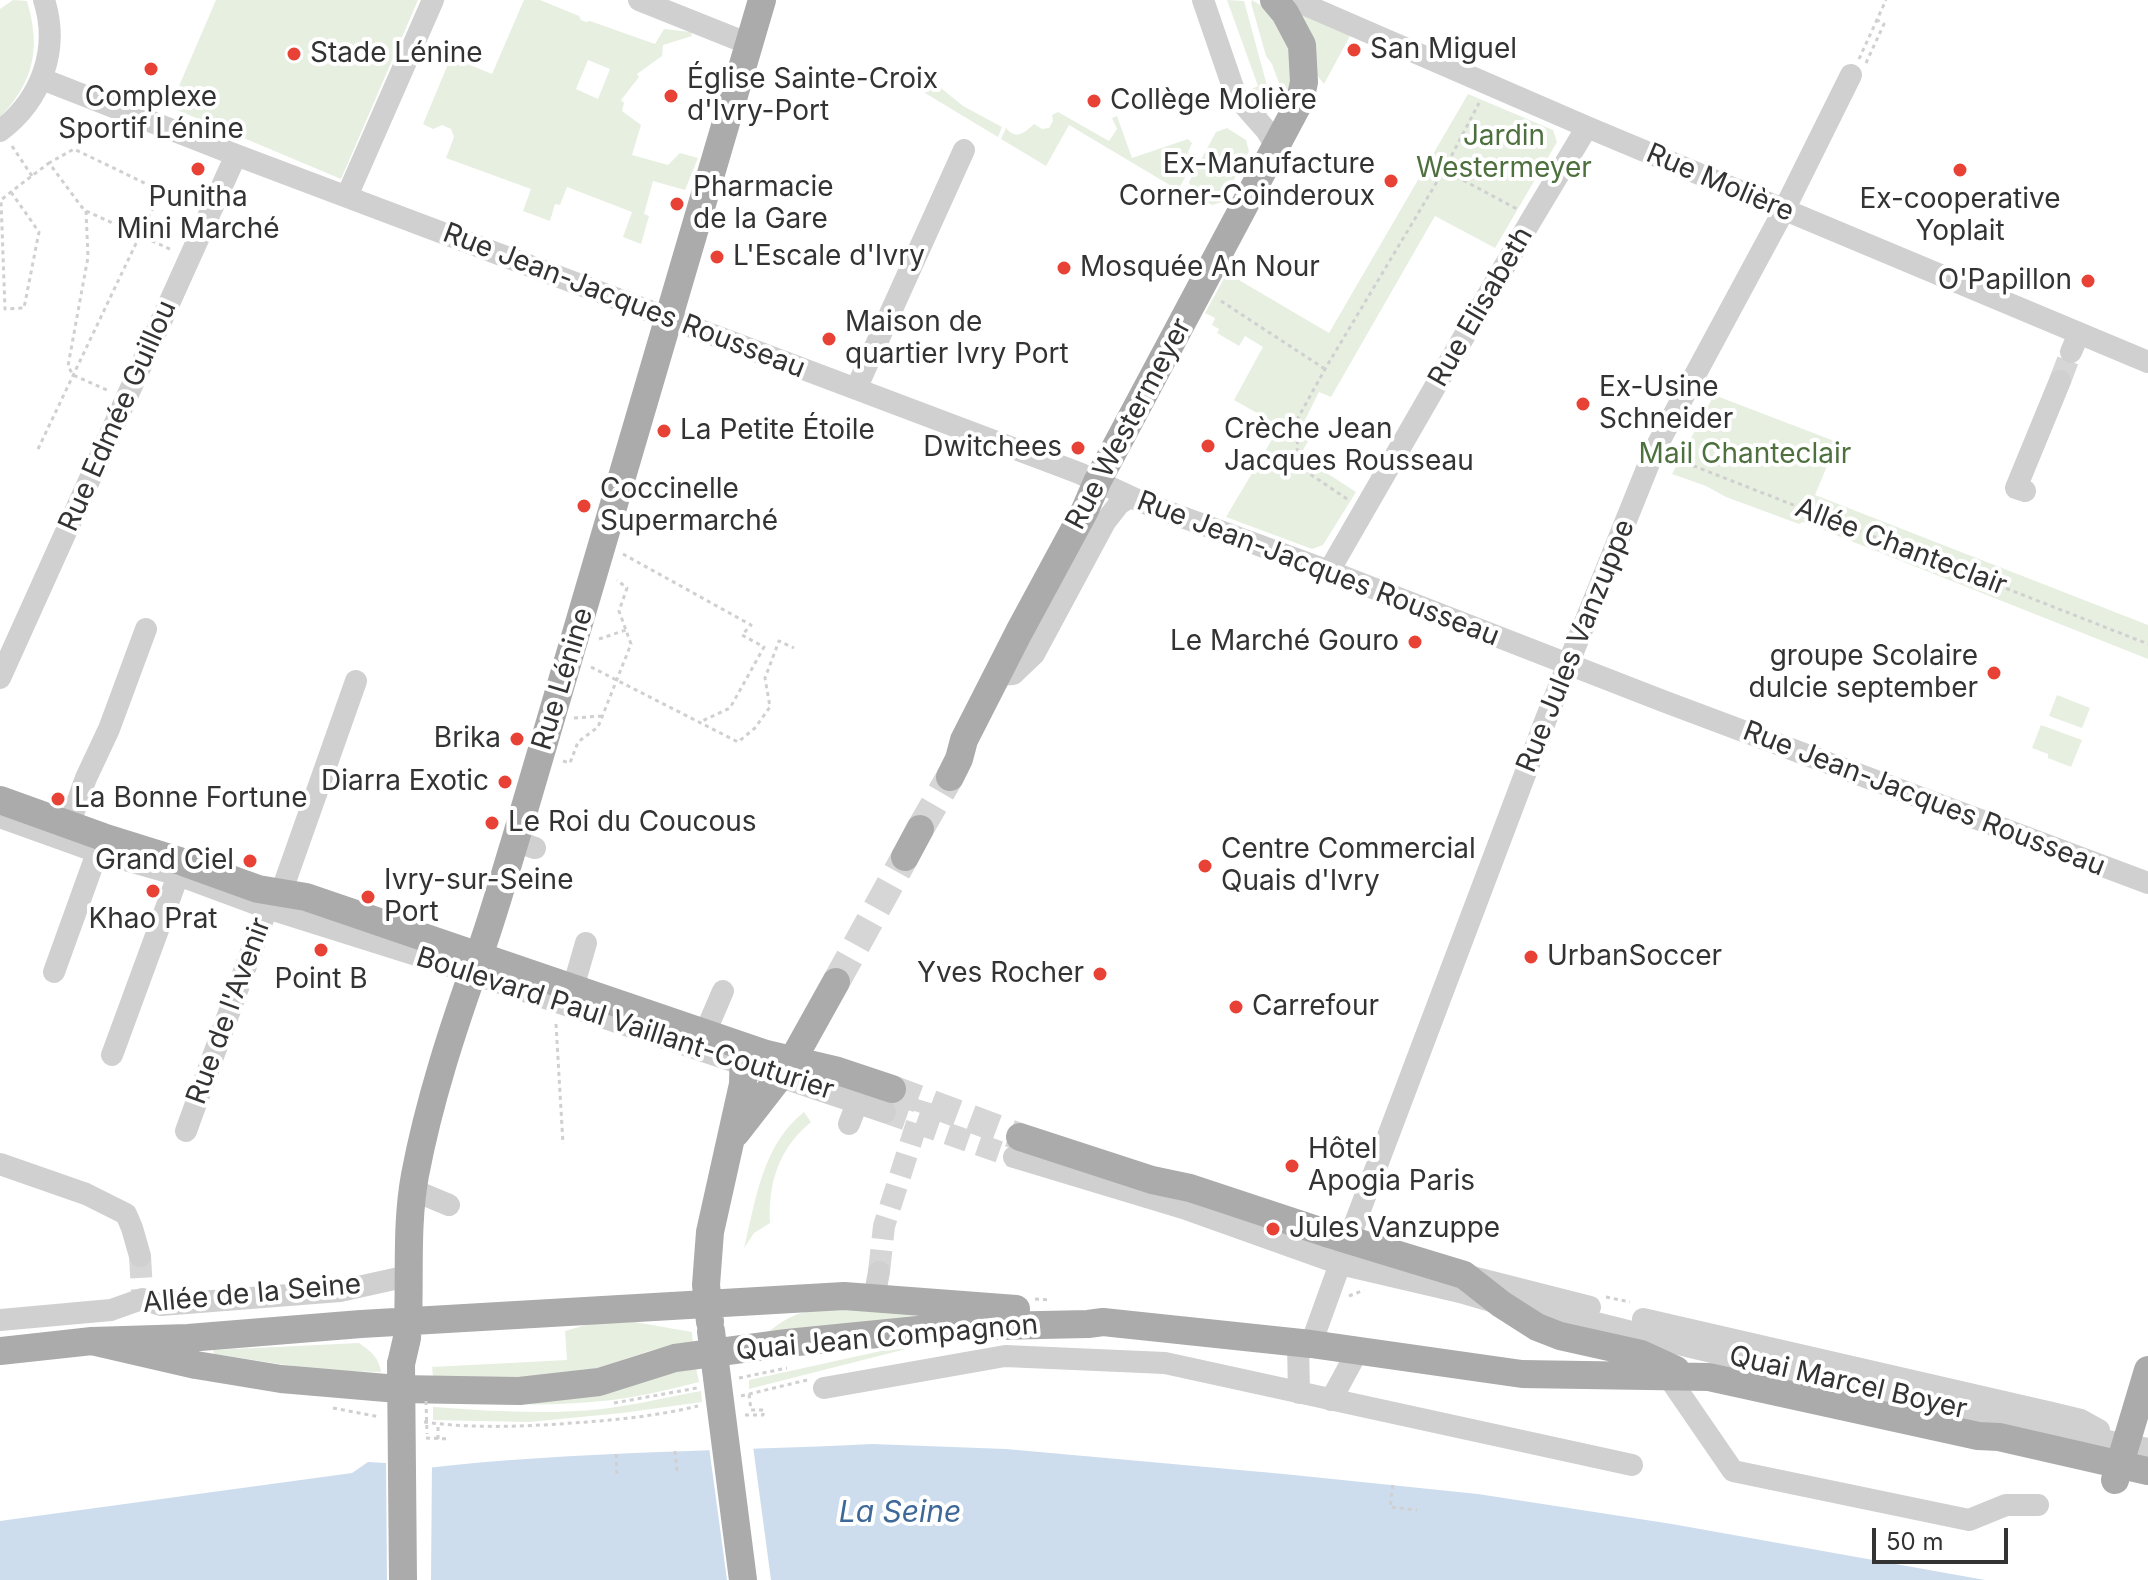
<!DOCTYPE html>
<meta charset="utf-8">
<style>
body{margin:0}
#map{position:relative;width:2148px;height:1580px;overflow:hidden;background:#fff;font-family:Inter,sans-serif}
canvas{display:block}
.scale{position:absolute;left:1872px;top:1528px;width:136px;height:36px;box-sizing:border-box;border:4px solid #333;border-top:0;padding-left:10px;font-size:24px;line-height:28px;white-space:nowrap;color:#333;-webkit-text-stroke:6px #fff;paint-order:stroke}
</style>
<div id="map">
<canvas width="2148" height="1580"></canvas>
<div class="scale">50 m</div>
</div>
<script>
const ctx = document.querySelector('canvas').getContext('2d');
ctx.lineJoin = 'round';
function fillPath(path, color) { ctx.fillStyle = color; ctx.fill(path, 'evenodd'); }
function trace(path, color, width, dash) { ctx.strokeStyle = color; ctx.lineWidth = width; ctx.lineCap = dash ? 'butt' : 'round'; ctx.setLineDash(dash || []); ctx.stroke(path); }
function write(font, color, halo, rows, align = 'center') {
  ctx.font = font + ' Inter,sans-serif'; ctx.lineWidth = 8; ctx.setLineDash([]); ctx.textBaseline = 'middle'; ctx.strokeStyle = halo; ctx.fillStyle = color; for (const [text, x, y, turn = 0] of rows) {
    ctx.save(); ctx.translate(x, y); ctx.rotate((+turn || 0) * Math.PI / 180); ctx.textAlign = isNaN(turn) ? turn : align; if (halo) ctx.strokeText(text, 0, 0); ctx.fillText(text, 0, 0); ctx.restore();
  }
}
const green = new Path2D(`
 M13 0 27 1C41 48 34 82 0 117V9Z
 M216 0H418L341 179 170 107Z
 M524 0H540L579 16 581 20 586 22 590 21 655 44 664 29 691 32 692 36 663 45 662 56 637 74 639 77 621 100 624 103 622 111 641 125 632 155 668 165 680 153 698 158 685 190 653 181 644 214 649 216 641 244 623 237 632 212 567 187 560 205 555 204 550 221 523 211 531 189 446 158 454 137 451 129 442 125 433 129 423 124 451 57 492 74ZM588 60 610 69 598 99 576 89Z
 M1227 0 1244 1 1272 104 1264 121 1245 92 1258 86Z
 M1252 0C1289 20 1301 64 1286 102L1272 64 1266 56 1251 3Z
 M1294 6 1350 36 1324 84 1316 74Z
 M930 82 941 88 963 106 1002 127 998 137 925 93Z
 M1468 94 1553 130 1557 142 1495 248 1435 216 1331 397 1319 392 1304 422 1314 431 1303 450 1305 459 1356 492 1323 545 1312 549 1226 517 1280 426 1234 400 1263 347 1245 336 1239 346 1217 333 1219 329 1212 325 1215 318 1205 313 1227 273 1329 333Z
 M1058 112 1109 141 1117 129 1112 118 1117 116 1132 158 1188 139 1192 143 1181 168 1188 172 1178 190 1069 125 1046 166 1001 139 1006 128C1017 141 1025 132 1034 124L1042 129 1049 128 1053 121 1052 115Z
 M1227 128 1246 140 1249 151 1222 202 1212 205 1192 193 1189 182 1216 132Z
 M1714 395 1837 442 1815 495 2148 625V659L1803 522 1799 524 1726 497 1706 486 1672 474Z
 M2057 695 2090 708 2082 728 2049 716Z
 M2041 725 2082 740 2071 767 2048 758V754L2032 748Z
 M804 1112 811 1122C779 1148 768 1183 770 1223L754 1233 744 1248C756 1200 762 1145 804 1112Z
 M838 1307 925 1316 767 1333C794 1311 806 1311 838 1307Z
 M629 1321 692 1332 693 1343 680 1344 649 1351 580 1374 506 1378 433 1377 432 1367 567 1360 565 1331 593 1323Z
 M359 1343C371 1351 379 1358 381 1372L319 1370 214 1354 213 1350Z
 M910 1348 749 1389V1380L881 1351Z
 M695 1363 699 1382C667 1390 635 1398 602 1401 547 1407 492 1404 436 1400Z
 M701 1391 702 1402 622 1413 529 1422 433 1420V1407C489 1411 545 1415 602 1409 635 1405 668 1397 701 1391Z`);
const water = new Path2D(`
 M872 1444 1006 1449 1284 1474 1478 1494 1672 1524 1985 1580H0V1521L352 1473 368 1462 386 1463 387 1473C547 1451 710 1452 872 1444Z`);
const pier = new Path2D(`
 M753 1446 771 1580H727L709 1447Z
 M386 1459 388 1460 390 1468 432 1463 431 1580H387Z`);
const minorTunnel = new Path2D(`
 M2060 381 2071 352
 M885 1112 1014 1157
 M140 1256 142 1291
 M879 1272 884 1226 924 1101`);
const majorTunnel = new Path2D(`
 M920 829 950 777
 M836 982 905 857
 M892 1089 1020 1137`);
const path = new Path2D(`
 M1859 59 1886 0
 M1866 63 1884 24 1877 20
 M12 146 32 176
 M1444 170 1479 103
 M11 192 39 232 24 308 5 309 1 200C17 187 33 175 49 163L84 210 172 250
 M86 211 88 257 68 366 73 375 107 390
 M1221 301 1325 369
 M38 449 161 191 74 149 49 163
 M1671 457 2148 644
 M1347 499 1304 470 1297 461 1298 418 1325 369 1444 170 1517 209
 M623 554 751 625 742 635 764 647 730 708 700 722
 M599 639 626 630
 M591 667 738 742 755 728 770 707 765 678 779 641 794 648
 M574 718 602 716
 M563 761 570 763 578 742 598 727 631 644 619 611 627 588 617 580
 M556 1024 563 1144
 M1349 1296 1364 1290
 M1606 1297 1630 1302
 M1035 1299 1051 1300
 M739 1378 787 1368
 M741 1396 807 1380
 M614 1403 697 1388
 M333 1408 380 1417
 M745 1415H763L764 1410H751L749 1394
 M424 1422C468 1428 514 1427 558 1424 605 1421 653 1417 698 1406
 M426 1438 449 1439
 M438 1439V1424
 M675 1451 677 1472
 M616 1454 617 1474
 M1393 1485 1390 1507 1417 1510`);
const minor = new Path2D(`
 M639 0 749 44
 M1203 0 1236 96 1266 130 1276 146
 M1294 0 1587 127 2148 362
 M42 79 236 155 1079 473 1144 503 1329 571 1663 701 2148 883
 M0 131C41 100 60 50 44 0
 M347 196 433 0
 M2071 352 2079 333
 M856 389 964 150
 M2025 491 2016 488 2060 381
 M1329 571 1530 222 1587 127
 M998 675 1013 674 1034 654 1105 522 1119 504 1130 497
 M0 678 236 155
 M0 817 97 852 178 875 267 908 429 959 885 1112
 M69 825 86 778 109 729 146 629
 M515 841 535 848
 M281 893 356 681
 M54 972 102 839
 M573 988 586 943
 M705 1033 723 991
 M112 1055 183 862
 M849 1124 854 1111 859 1086
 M186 1131 271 897
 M1014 1157 1183 1208 1340 1264 1460 1292 1501 1304 1572 1317 1695 1348 2032 1426 2148 1449
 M0 1164 86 1194 126 1214 132 1228 140 1256
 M413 1190 449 1205
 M1468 1276 1590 1307
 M874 1298 879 1272
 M1643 1319 2052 1413 2081 1420 2099 1430
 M0 1320 111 1310 142 1299 161 1305 340 1291 408 1276
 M1298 1343 1299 1393
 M1311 1344 1349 1239 1546 719 1654 451 1784 210 1851 75
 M1667 1375 1733 1471 1969 1520 2006 1505H2038
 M824 1388 1005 1356 1165 1363 1632 1465
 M1331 1400 1357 1352`);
const major = new Path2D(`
 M950 777 959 759 964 740 1019 632 1085 510 1097 482 1300 101 1304 82 1302 45 1285 13 1274 0
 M0 800 103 837 183 862 258 889 306 897 766 1054 838 1071 892 1089
 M905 857 920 829
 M736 1133 792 1061 836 982
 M1020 1137 1152 1180 1190 1188 1326 1233 1464 1275 1501 1304 1537 1327 1560 1336 1641 1354 1676 1370
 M710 1322 706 1285 710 1232 743 1084 744 1047
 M92 1341 196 1365 281 1379 398 1389 519 1391 599 1382 675 1358 787 1343 948 1327 1088 1324 1103 1322 1311 1344 1522 1374 1709 1377 1978 1436 1999 1437 2148 1471
 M0 1351 92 1341 188 1338 361 1324 844 1296 1016 1309
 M401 1364 407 1338 408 1322C410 1273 406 1224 415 1175 429 1101 453 1028 478 958 492 920 503 880 515 841L762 0
 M2115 1480 2148 1370`);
const pathBridge = new Path2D(`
 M426 1401 427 1434`);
const majorBridge = new Path2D(`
 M711 1331 743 1580
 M401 1364 403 1580`);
const markers = [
 [1354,50,8,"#e84236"],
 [294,54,8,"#e84236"],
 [151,69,8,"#e84236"],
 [671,96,8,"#e84236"],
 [1094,101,8,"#e84236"],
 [198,169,8,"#e84236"],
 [1960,170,8,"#e84236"],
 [1391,181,8,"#e84236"],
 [677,204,8,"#e84236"],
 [717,257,8,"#e84236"],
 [1064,268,8,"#e84236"],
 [2088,281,8,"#e84236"],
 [829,339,8,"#e84236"],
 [1583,404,8,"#e84236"],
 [664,431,8,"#e84236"],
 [1208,446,8,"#e84236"],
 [1078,448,8,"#e84236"],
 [584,506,8,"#e84236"],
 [1415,642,8,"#e84236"],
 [1994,673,8,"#e84236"],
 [517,739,8,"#e84236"],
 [505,782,8,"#e84236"],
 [58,799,8,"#e84236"],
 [492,823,8,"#e84236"],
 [250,861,8,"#e84236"],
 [1205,866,8,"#e84236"],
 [153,891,8,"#e84236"],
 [368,897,8,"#e84236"],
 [321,950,8,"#e84236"],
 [1531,957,8,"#e84236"],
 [1100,974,8,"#e84236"],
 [1236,1007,8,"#e84236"],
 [1292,1166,8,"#e84236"],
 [1273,1229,8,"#e84236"]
];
const poiNames = [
 ["San Miguel",1370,50],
 ["Stade Lénine",310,54],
 ["Église Sainte-Croix",687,80],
 ["d'Ivry-Port",687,112],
 ["Complexe",151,98,"center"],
 ["Sportif Lénine",151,130,"center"],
 ["Collège Molière",1110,101],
 ["Ex-Manufacture",1375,165,"right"],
 ["Corner-Coinderoux",1375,197,"right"],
 ["Pharmacie",693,188],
 ["de la Gare",693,220],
 ["Punitha",198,198,"center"],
 ["Mini Marché",198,230,"center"],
 ["Ex-cooperative",1960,200,"center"],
 ["Yoplait",1960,232,"center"],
 ["L'Escale d'Ivry",733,257],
 ["Mosquée An Nour",1080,268],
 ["O'Papillon",2072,281,"right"],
 ["Maison de",845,323],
 ["quartier Ivry Port",845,355],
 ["Ex-Usine",1599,388],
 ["Schneider",1599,420],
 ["Crèche Jean",1224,430],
 ["Jacques Rousseau",1224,462],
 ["La Petite Étoile",680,431],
 ["Dwitchees",1062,448,"right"],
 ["Coccinelle",600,490],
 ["Supermarché",600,522],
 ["Le Marché Gouro",1399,642,"right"],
 ["groupe Scolaire",1978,657,"right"],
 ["dulcie september",1978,689,"right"],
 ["Brika",501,739,"right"],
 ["Diarra Exotic",489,782,"right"],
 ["La Bonne Fortune",74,799],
 ["Le Roi du Coucous",508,823],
 ["Centre Commercial",1221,850],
 ["Quais d'Ivry",1221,882],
 ["Grand Ciel",234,861,"right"],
 ["Ivry-sur-Seine",384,881],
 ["Port",384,913],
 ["Khao Prat",153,920,"center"],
 ["UrbanSoccer",1547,957],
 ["Yves Rocher",1084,974,"right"],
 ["Point B",321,980,"center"],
 ["Carrefour",1252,1007],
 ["Hôtel",1308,1150],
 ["Apogia Paris",1308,1182],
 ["Jules Vanzuppe",1289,1229]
];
const parkNames = [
 ["Jardin",1504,137],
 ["Westermeyer",1504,169],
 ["Mail Chanteclair",1745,455]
];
const streetNames = [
 ["Rue Molière",1720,183,23],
 ["Rue Jean-Jacques Rousseau",624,301,21],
 ["Rue Elisabeth",1481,307,-60],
 ["Rue Edmée Guillou",118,416,-66],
 ["Rue Westermeyer",1129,424,-62],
 ["Allée Chanteclair",1901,547,21],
 ["Rue Jean-Jacques Rousseau",1318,569,21],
 ["Rue Jules Vanzuppe",1576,646,-68],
 ["Rue Lénine",563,679,-73],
 ["Rue Jean-Jacques Rousseau",1924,799,21],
 ["Rue de l'Avenir",229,1011,-70],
 ["Boulevard Paul Vaillant-Couturier",625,1024,18],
 ["Allée de la Seine",252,1294,-5],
 ["Quai Jean Compagnon",887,1338,-5],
 ["Quai Marcel Boyer",1848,1383,13]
];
const waterNames = [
 ["La Seine",900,1513]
];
fillPath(green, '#e7efe1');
fillPath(water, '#ceddee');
fillPath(pier, '#fff');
trace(minorTunnel, '#d6d6d6', 22, [22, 11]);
trace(majorTunnel, '#d6d6d6', 28, [28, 14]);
trace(path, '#d0d0d0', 3, [4, 4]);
trace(minor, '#d0d0d0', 22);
trace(major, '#ababab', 28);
trace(pathBridge, '#d0d0d0', 3, [4, 4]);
trace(majorBridge, '#ababab', 28);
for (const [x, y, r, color] of markers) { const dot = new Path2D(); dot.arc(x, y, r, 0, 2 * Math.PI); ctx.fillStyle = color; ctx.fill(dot); trace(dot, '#fff', 3); }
write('28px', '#333', '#fff', poiNames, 'left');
write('28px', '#4e703e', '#fff', parkNames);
write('28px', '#333', '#fff', streetNames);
write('italic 30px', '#3e6898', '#fff', waterNames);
</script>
